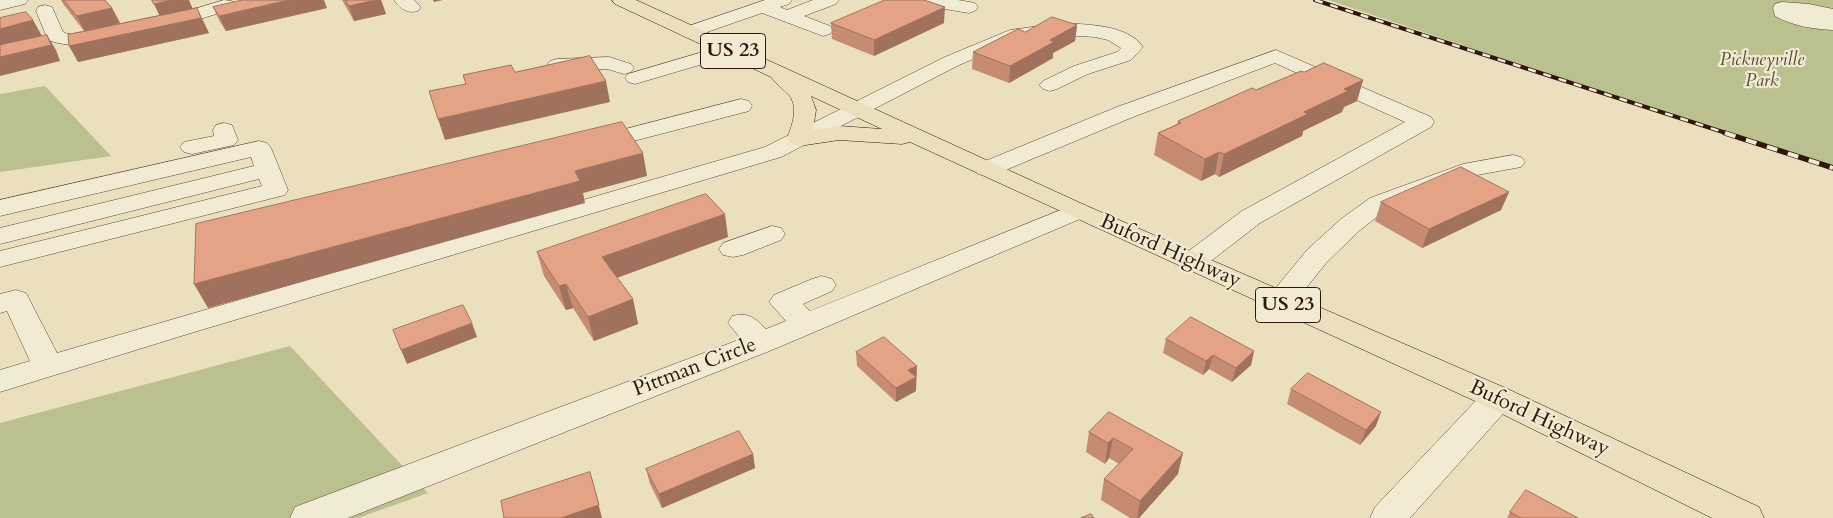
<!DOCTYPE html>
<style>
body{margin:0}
canvas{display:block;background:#eae0bd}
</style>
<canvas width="1833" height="518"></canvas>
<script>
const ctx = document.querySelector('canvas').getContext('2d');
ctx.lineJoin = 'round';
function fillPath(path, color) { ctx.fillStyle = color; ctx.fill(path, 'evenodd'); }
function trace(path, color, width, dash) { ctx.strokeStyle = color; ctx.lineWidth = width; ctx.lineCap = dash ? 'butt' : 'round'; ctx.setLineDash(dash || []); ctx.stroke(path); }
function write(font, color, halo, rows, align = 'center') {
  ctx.font = font + ' Cardo,serif'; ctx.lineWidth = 4.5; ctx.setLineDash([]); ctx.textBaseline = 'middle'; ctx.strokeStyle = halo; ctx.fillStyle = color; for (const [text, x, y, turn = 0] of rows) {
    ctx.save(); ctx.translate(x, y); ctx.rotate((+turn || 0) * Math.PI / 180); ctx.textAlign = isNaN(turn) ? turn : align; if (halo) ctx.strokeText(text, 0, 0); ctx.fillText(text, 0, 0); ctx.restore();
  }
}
const green = new Path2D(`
 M1328 0H1833V168L1780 152Z
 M45 86 111 156 0 172V94Z
 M290 346 428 493 358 518H0V423Z`);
const minor = new Path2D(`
 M0 0H28L25 4 0 10Z
 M224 0 232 1 235 5 232 9 165 30 158 28 156 24 158 20Z
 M394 0H414L421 7 418 11C408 14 400 9 394 0Z
 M765 0H792L789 4 780 7 787 10 813 0H839L836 4 804 16 830 26 833 30 830 34 823 36 762 13 690 38 683 36 680 32 683 28Z
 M911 0H958L975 3 978 7 975 11 969 13 920 5 914 4Z
 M1782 2 1809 4 1833 9V30C1813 29 1793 26 1775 16L1773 8 1775 4Z
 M45 5 52 7 63 32 68 34 106 30 113 32 116 36 113 40C92 45 69 48 48 40L36 11 38 7Z
 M1063 23C1088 25 1127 24 1143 47L1131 60 1088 74 1057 89 1050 91 1043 89 1039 85 1043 81 1074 66 1117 52 1121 48 1108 40 1095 37 1063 35 1021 39 959 65 781 157 191 333 0 392V370L30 361 7 311 0 313V294L16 290 26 293 57 353 765 147 945 57 1010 30Z
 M730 44 737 46 740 50 737 54 635 84 628 82 625 78 628 74Z
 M1276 50 1431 117 1434 122 1431 127 1260 223 1202 268 1192 270 1182 268 1178 262 1182 256 1242 211 1405 122 1275 63 1133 117 996 174 987 176 978 174 975 169 978 164 1117 107Z
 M609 57 631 64 634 68 631 72 624 74 607 69 557 71 550 69 547 65 550 61 557 59Z
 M741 99 749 101 752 106 749 111 595 151 587 149 583 144 587 139Z
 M224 123 232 125 238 140 234 145 192 154 184 152 180 147 184 142 214 136 213 130 216 125Z
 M259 141 267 143 271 148 288 190 285 195 0 267V251L262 186 259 179 0 244V228L254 166 251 157 0 216V200Z
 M1513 155 1521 157 1525 162 1521 167 1477 175 1388 208 1359 231 1327 262 1290 308 1280 310 1270 308 1265 301 1307 250 1341 219 1370 198 1463 164Z
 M1078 203 1087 206 1091 211 1087 216 772 350 348 518H290L295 507 741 339 728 323 732 316C749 312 755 318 766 329L786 321 769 302 774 295 812 279 822 276 832 279 836 285 832 291 803 304 810 311Z
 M772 226 781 228 785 234 781 240 743 255 733 257 723 255 719 249 723 243Z
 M1498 386 1510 390 1514 398 1510 406 1410 518H1370L1375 507 1486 390Z`);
const major = new Path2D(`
 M612 0H636L1087 206 1510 390 1759 507 1764 518H1712L1486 406 910 142 902 144 839 140 799 146 791 144 787 139C792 125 799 108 789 95 783 89 776 84 771 77L615 4ZM811 96 882 129 839 126 813 130 816 110Z`);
const railFar1 = new Path2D(`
 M1315 0 1729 134`);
const rail = new Path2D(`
 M1725 133 1833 168`);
const wall = new Path2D(`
 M61 0H105L112 8 120 23 104 27 193 8 209 33 78 62 84 31 64 5Z
 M342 0H381L386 14 354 21Z
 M213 7 327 8 226 31 220 22Z
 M831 23H944L874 56 832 39Z
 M1077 25 1075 41 1053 53V58L1009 83 972 69 973 52 1025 32Z
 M1304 72 1363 80 1357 101 1344 107 1342 112 1303 131 1302 136 1219 177 1215 174 1201 181 1154 155 1158 133 1177 124 1178 121Z
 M1509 192 1501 210 1422 248 1375 221 1381 202Z
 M728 237 617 278 633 299 638 324 594 341 573 308 566 310 544 276 537 252Z
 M1166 339 1254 351 1251 365 1232 382 1209 369 1203 375 1163 353Z
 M856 352 917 380H916V391L896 402 857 366Z
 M1291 389 1376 426 1360 445 1287 404Z
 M1109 412 1178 474 1139 518H1130L1101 500 1104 479 1119 464 1109 458 1105 464 1086 452 1089 432Z
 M753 454 755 468 662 508 650 484 646 469Z
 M1510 512 1578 518H1507Z`);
const shadedWall = new Path2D(`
 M172 0H189L194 12 161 19 154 4Z
 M289 0H324L327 8 226 31 219 16Z
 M376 0H381L386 14 354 21 349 6Z
 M433 0H443L434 2Z
 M945 7 944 23 874 56V40Z
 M112 8 120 23 85 32 77 16Z
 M197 8 209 33 78 62 69 46Z
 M33 20 42 36 0 47V29Z
 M1077 25 1075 41 1053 53V58L1009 83 1010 66 1050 40Z
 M47 35 56 50 60 61 0 76V57Z
 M1363 80 1357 101 1344 107 1342 112 1303 131 1302 136 1219 177 1224 154 1304 112 1344 89Z
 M606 81 610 102 445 140 438 119Z
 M1219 152 1215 174 1201 181 1205 159Z
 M643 153 647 176 583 193 585 203 208 308 194 284 575 171Z
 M1509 192 1501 210 1422 248 1429 229Z
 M725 214 728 237 608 281 602 257Z
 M566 284 573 308 566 310 559 286Z
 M633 299 638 324 594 341 588 317Z
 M472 323 477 337 407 364 401 350Z
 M1254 351 1251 365 1232 382 1236 368Z
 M1213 355 1209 369 1203 375 1206 361Z
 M917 366 916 391 896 402V388L908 370Z
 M1381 412 1376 426 1360 445 1366 430Z
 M1113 438 1109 458 1105 464 1108 443Z
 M1183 453 1178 474 1139 518H1137L1140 501Z
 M753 454 755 468 662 508 659 494Z
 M590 472 602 518H561Z`);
const building = new Path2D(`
 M64 0H105L112 8 77 16Z
 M152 0H172L154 4Z
 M243 0H289L219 16 213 7Z
 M346 0H376L349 6Z
 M885 0H924L945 7 874 40 831 23Z
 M197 8 201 18 69 46 68 35Z
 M26 12 33 20 0 29V18Z
 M1052 17 1077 25 1050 40 1054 42 1010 66 973 52 1018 29 1025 32Z
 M47 35 51 45 0 57V45Z
 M590 56 606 81 438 119 429 91 466 84 463 75 511 65 515 72Z
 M1324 63 1363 80 1344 89 1348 91 1304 112 1308 114 1224 154 1219 152 1205 159 1158 133 1181 123 1178 121 1252 88 1256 90 1301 71 1304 72Z
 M622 122 643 153 575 171 580 181 194 284 196 224Z
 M1461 167 1509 192 1429 229 1381 202Z
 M706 194 725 214 602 257 633 299 588 317 566 284 559 286 537 252Z
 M463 305 472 323 401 350 393 330Z
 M1191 317 1254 351 1236 368 1213 355 1206 361 1166 339Z
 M884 337 917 366 908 370 916 377 896 388 856 352Z
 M1308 373 1381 412 1366 430 1291 389Z
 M1109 412 1183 453 1140 501 1104 479 1133 449 1113 438 1108 443 1089 432Z
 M739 431 753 454 659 494 646 469Z
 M590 472 599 505 561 518H504L501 501Z
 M1526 490 1578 518H1521L1510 512Z
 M1091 514 1094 518H1081Z`);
const farParknames = [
 ["Pickneyville",1762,61],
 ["Park",1762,82]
];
const shields = [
 [733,51,65],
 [1288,305,65]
];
const shieldNames = [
 ["US 23",733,51],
 ["US 23",1288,305]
];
const streetNames = [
 ["Buford Highway",1170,252,24],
 ["Pittman Circle",695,368,-21],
 ["Buford Highway",1539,419,25]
];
fillPath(green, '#bbc18e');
trace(minor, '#5e4837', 1);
trace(major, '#30160a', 1);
fillPath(minor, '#f1ebd4');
fillPath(major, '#eae0bd');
trace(railFar1, '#30160a', 4);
trace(rail, '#30160a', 5.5);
trace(railFar1, '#f1ebd4', 2.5, [8]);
trace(rail, '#f1ebd4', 4, [11]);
fillPath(wall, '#c58c72');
fillPath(shadedWall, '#a0725d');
fillPath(building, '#e5a385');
trace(building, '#a0725d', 1);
write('italic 18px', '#5a4932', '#f1ebd4', farParknames);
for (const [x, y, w] of shields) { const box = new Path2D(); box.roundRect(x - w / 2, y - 17.5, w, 35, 4); ctx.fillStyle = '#f1ebd4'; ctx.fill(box); trace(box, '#30160a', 1); }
write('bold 20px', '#30160a', null, shieldNames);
write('21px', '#30160a', '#f1ebd4', streetNames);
</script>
